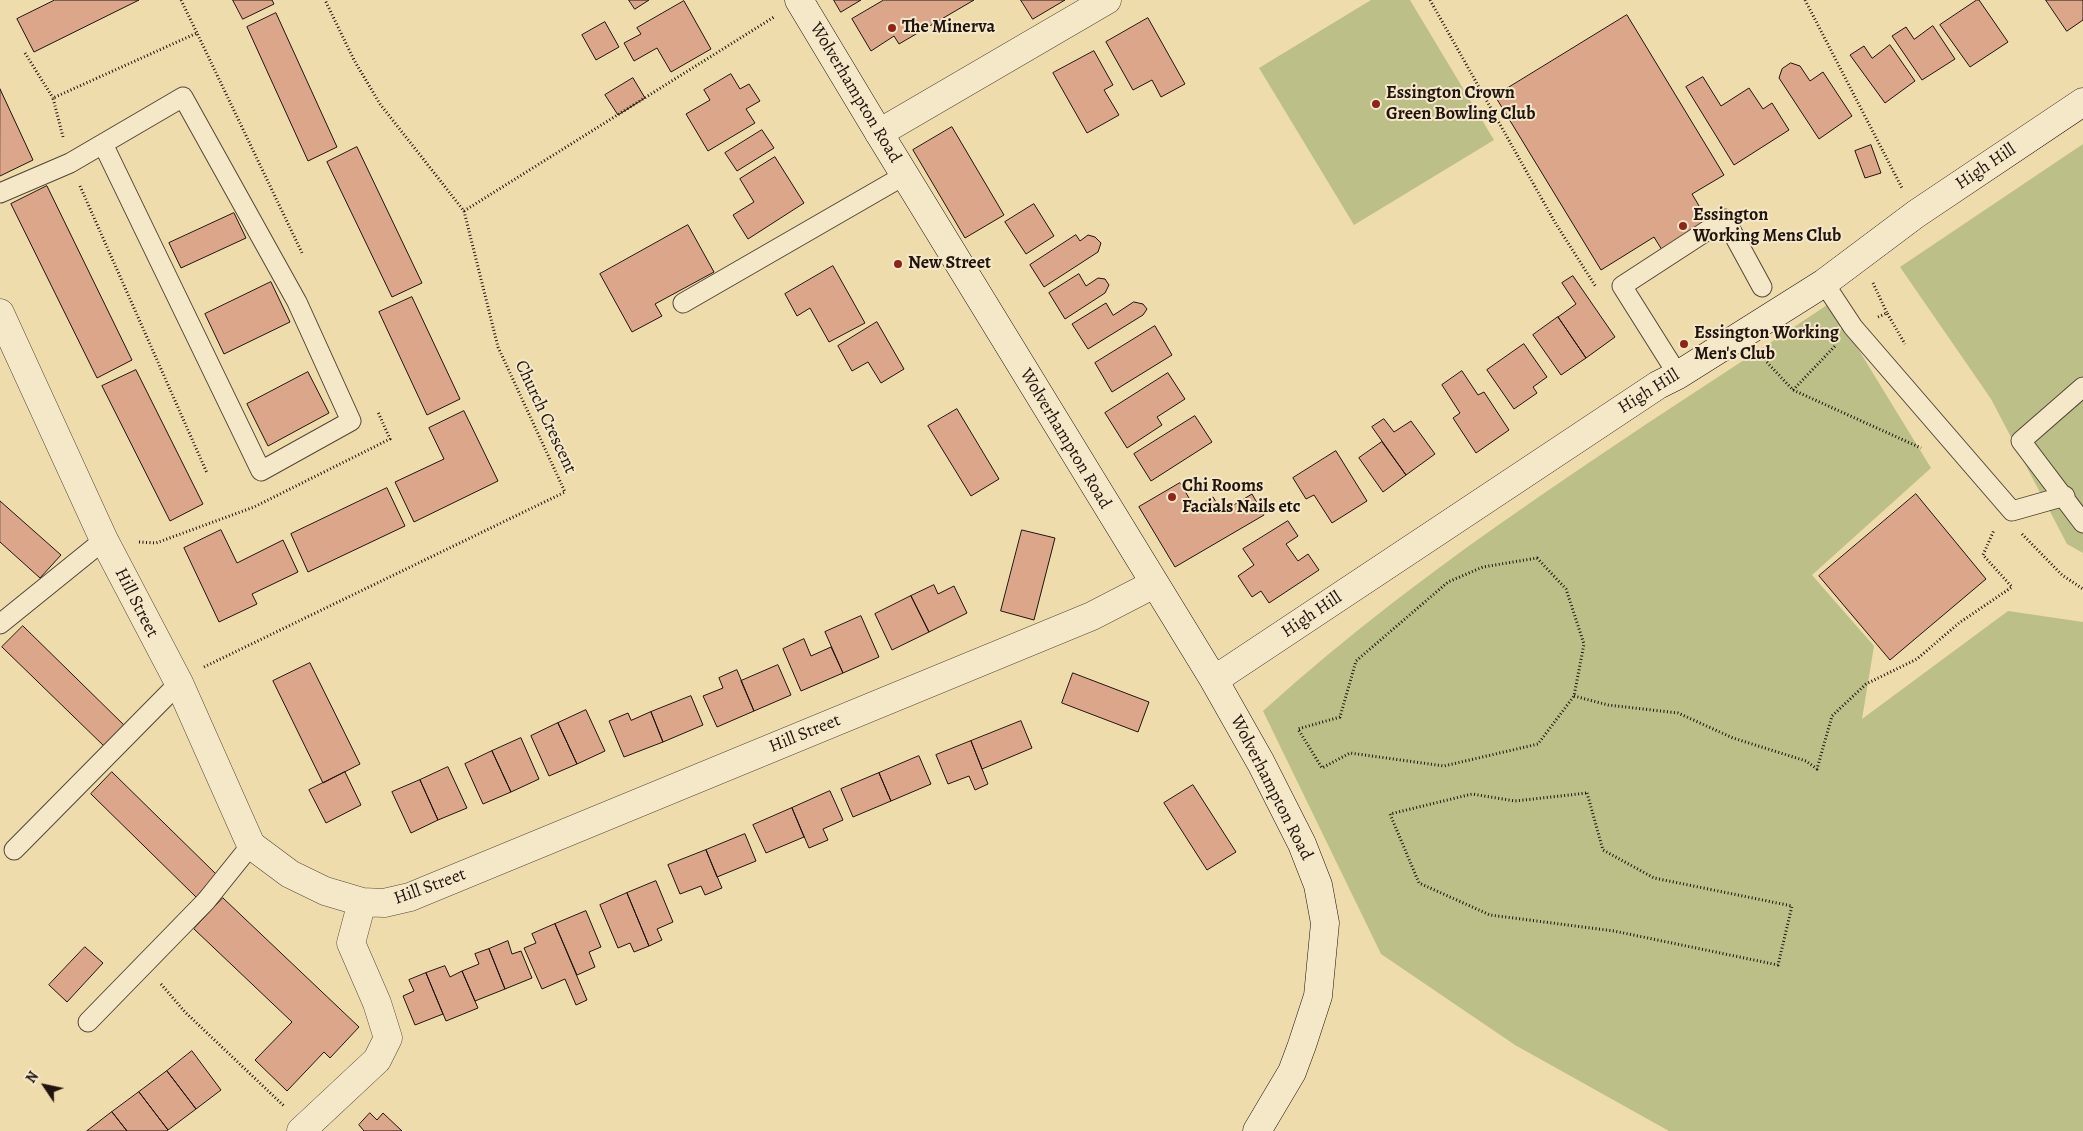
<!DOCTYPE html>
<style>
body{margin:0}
#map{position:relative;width:2083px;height:1131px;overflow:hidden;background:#efdcac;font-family:Alegreya,serif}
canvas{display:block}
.north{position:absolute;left:20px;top:1061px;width:50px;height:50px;-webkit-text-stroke:4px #f5e8c9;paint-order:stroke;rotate:304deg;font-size:14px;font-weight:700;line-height:20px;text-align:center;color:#21140f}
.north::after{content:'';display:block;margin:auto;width:18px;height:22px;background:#21140f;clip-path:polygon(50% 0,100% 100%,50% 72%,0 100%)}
</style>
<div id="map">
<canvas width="2083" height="1131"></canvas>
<div class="north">N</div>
</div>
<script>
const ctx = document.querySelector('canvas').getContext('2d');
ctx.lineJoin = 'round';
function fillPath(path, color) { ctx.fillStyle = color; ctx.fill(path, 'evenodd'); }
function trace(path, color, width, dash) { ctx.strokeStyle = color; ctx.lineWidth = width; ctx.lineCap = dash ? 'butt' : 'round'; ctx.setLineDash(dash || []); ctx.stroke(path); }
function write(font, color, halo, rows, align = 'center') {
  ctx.font = font + ' Alegreya,serif'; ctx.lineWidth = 4; ctx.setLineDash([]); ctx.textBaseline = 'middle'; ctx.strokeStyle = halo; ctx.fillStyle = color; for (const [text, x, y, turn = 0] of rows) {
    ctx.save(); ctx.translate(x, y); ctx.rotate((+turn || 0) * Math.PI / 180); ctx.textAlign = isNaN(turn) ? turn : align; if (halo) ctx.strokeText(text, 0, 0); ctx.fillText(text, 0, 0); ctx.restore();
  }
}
const green = new Path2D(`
 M1371 0H1410L1494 140 1354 225 1259 68Z
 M2083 144V553L2067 544 1991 399 1900 267Z
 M1830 303 1931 468 1812 575 1874 646 1862 719 2008 611 2083 622V1131H1669L1515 1045 1381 954 1263 711C1435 555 1637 432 1830 303Z`);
const building = new Path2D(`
 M55 0H139L34 52 17 19Z
 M233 0H272L274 4 243 19Z
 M629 0H649L635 9Z
 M834 0H861L841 12Z
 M884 0H974L899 44 894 36 871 51 852 19Z
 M1021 0H1065L1033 19Z
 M1977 0H1979L2008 42 1970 67 1940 25Z
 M2046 0H2083V20L2067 31Z
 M684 1 711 49 671 72 657 48 634 61 624 43 641 34 637 28Z
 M276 13 337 147 308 161 247 27Z
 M1627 15 1724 175 1692 194 1708 221 1662 250 1654 237 1601 270 1495 96Z
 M1148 18 1185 84 1161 97 1152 80 1133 90 1106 42Z
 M605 22 619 47 596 60 582 35Z
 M1933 26 1955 59 1922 80 1892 36 1906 27 1914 39Z
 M1890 45 1915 81 1885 103 1850 55 1864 46 1872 58Z
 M1094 51 1113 85 1104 90 1119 115 1087 133 1053 73Z
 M1791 63 1800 66 1810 81 1823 72 1852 116 1819 139 1779 78 1782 69Z
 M731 74 740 89 749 84 760 101 746 109 755 123 708 151 686 114 710 100 704 90Z
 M1703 77 1721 106 1749 88 1763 109 1772 103 1789 130 1734 165 1686 87Z
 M633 78 645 98 618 115 605 95Z
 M0 89 33 160 0 176Z
 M952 127 1004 215 965 238 913 150Z
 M762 130 774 148 737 171 725 153Z
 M1871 145 1881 173 1865 178 1855 151Z
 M357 147 422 283 392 297 327 162Z
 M775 157 804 203 748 239 733 215 754 202 740 179Z
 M47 186 132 360 97 378 11 204Z
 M1034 204 1054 236 1026 254 1005 222Z
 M234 213 246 238 181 268 169 243Z
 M688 225 714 272 655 304 662 316 632 332 600 274Z
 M1076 235 1080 241 1088 235 1095 237 1101 243 1098 252 1044 287 1030 265Z
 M833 266 865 323 829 342 810 308 797 316 785 294Z
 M1079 274 1086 286 1098 278 1105 279 1109 285 1105 293 1065 319 1049 293Z
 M1573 276 1615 337 1586 358 1558 317 1576 304 1562 283Z
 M271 282 290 322 224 354 205 314Z
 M412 297 460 399 427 415 379 312Z
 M1134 302 1143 304 1147 309 1143 315 1088 349 1072 324 1106 303 1113 315Z
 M1558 317 1586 358 1561 375 1533 335Z
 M877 322 904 369 881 383 868 362 852 371 838 346Z
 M1155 326 1172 355 1112 392 1095 363Z
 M1524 344 1547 377 1533 387 1537 393 1514 409 1487 370Z
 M136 370 203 504 170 521 102 386Z
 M1462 371 1478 395 1484 392 1509 430 1476 453 1453 418 1460 413 1442 385Z
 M308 372 329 413 268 446 247 404Z
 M1168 373 1185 399 1157 417 1162 425 1127 448 1105 413Z
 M957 409 999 479 971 496 928 426Z
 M464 411 498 481 414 522 395 482 444 459 429 428Z
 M1195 416 1212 442 1151 481 1134 454Z
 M1384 419 1394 432 1411 421 1435 454 1406 475 1372 427Z
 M1382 442 1406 475 1383 492 1359 458Z
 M1336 451 1367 501 1332 523 1314 495 1306 499 1293 478Z
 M1180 483 1195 508 1213 497 1222 512 1252 494 1264 515 1175 567 1139 507Z
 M387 488 405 526 308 572 291 534Z
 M1916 494 1986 579 1890 660 1819 576Z
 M0 501 61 555 40 578 0 542Z
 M1288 521 1298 536 1286 544 1298 561 1308 554 1319 570 1269 603 1261 591 1252 597 1238 576 1254 565 1243 549Z
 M221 530 237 563 283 540 298 572 252 594 257 604 219 622 184 548Z
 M1022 530 1055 538 1034 620 1001 611Z
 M934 585 938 594 954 586 967 613 929 632 911 596Z
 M911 596 929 632 892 650 875 614Z
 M861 616 879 657 843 673 825 632Z
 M23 626 127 728 106 748 2 647Z
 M804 639 811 656 831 647 843 673 801 691 783 649Z
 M310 663 360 764 323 783 273 681Z
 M778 665 791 695 754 711 741 681Z
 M737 670 754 711 717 727 703 696 723 688 719 678Z
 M1073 673 1149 702 1138 732 1062 703Z
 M691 696 703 725 663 742 651 712Z
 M586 710 605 751 577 764 558 723Z
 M651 712 663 742 624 757 609 721 628 713 631 720Z
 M1021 721 1032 748 982 769 971 741Z
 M558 723 577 764 549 776 531 736Z
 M521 738 539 779 511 792 492 751Z
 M971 741 988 784 975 790 969 776 948 784 936 755Z
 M492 751 511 792 483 804 465 764Z
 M919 756 931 784 891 801 879 773Z
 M448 767 467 808 438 820 420 780Z
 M112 772 217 875 196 897 91 794Z
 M345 772 361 805 326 823 309 790Z
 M879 773 891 801 853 817 841 789Z
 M420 780 438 820 411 833 392 792Z
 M1193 785 1236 852 1207 870 1164 803Z
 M830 791 843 820 823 829 828 840 809 848 792 808Z
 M792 808 804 837 766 853 753 825Z
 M745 834 756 861 717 877 706 850Z
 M706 850 722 888 705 895 701 886 680 894 668 865Z
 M656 881 673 922 657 929 662 940 649 946 627 893Z
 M627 893 649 946 634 952 630 943 618 948 600 905Z
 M223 898 359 1027 330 1058 324 1052 287 1091 255 1060 292 1022 194 929Z
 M586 911 601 947 589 952 595 967 577 975 555 924Z
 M555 924 587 1000 576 1005 565 979 542 989 524 948 536 943 532 934Z
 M508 941 512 954 521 951 532 978 505 989 489 949Z
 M85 947 103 963 67 1002 49 985Z
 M489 949 505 989 475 1001 462 971 479 964 475 954Z
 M445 966 450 977 462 971 478 1008 446 1021 426 973Z
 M426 973 443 1014 415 1025 403 996 414 991 409 980Z
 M192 1051 221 1090 196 1109 167 1071Z
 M167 1071 196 1109 168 1130 139 1092Z
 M139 1092 168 1130 166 1131H127L112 1112Z
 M112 1112 127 1131H87Z
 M370 1113 377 1120 383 1113 402 1131H364L359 1125Z`);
const path = new Path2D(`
 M181 0 197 33
 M1430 0 1556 224 1596 287
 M1805 0 1902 188
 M25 53 53 98
 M63 137 53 98 197 33 303 255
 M80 186 207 473
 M464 211 774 17
 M1873 283 1887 313
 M1878 317 1887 313 1905 344
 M1762 357 1793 390 1921 448
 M1793 390 1836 345
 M2022 534 2062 575 2083 589
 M139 542 156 543 254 507 390 439 378 412
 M1537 558 1566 589 1584 644 1574 696 1538 744 1444 766 1350 753 1322 768 1298 729 1340 717 1356 661 1448 582 1483 567Z
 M204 667 565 492 498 347 464 211 380 104 354 60 325 0
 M1574 696 1608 705 1678 713 1733 738 1806 761 1817 769 1832 716 1866 684 1917 659 1959 623 2012 587 1983 555 1994 530
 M1587 793 1603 850 1654 878 1792 906 1778 965 1614 931 1490 915 1419 883 1390 814 1472 794 1515 801Z
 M161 984 185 1012 284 1106`);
const lane = new Path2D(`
 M0 193 70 163 183 97 297 302 351 421 261 471 103 144
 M1824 283 1853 327 2012 511 2065 496
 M683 303 905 175
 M1678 375 1622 286 1725 219 1762 287
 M2083 387 2021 441 2083 523
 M0 624 104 540
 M14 850 179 683
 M88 1022 206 901 251 845`);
const street = new Path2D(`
 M879 133 1107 0
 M0 313 104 540 179 683 251 845 290 874 325 891 362 902 384 903 410 897 1092 616 1154 584
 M301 1131 377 1060 388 1038 377 1003 351 943 362 902`);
const secondary = new Path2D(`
 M799 0 879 133 1214 680 1261 763 1302 844 1318 885 1325 923 1318 996 1302 1045 1292 1072 1257 1131
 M1214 680 1658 385 1678 375 1824 283 1916 214 2083 102`);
const markers = [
 [892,28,5,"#8f2418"],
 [1376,104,5,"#8f2418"],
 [1683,226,5,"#8f2418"],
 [898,264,5,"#8f2418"],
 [1684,344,5,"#8f2418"],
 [1172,497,5,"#8f2418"]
];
const poiNames = [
 ["The Minerva",902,28],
 ["Essington Crown",1386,94],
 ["Green Bowling Club",1386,115],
 ["Essington",1693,216],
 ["Working Mens Club",1693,237],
 ["New Street",908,264],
 ["Essington Working",1694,334],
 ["Men's Club",1694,355],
 ["Chi Rooms",1182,487],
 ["Facials Nails etc",1182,508]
];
const streetNames = [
 ["Wolverhampton Road",855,93,59],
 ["High Hill",1986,167,-34],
 ["High Hill",1649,392,-32],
 ["Church Crescent",545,417,65],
 ["Wolverhampton Road",1065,439,59],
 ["Hill Street",136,603,63],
 ["High Hill",1312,615,-34],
 ["Hill Street",805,734,-22],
 ["Wolverhampton Road",1271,788,63],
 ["Hill Street",430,887,-20]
];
fillPath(green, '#bcbf87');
fillPath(building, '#dca68a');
trace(building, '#21140f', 1);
trace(lane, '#544636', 21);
trace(street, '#544636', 29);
trace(secondary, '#21140f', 29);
trace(path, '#21140f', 3, [1, 2.5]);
trace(lane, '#f5e8c9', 19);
trace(street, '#f5e8c9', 28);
trace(secondary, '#f5e8c9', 28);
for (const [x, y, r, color] of markers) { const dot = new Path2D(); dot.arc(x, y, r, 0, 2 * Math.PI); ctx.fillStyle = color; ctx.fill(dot); trace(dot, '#f5e8c9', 2); }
write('bold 18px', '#21140f', '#f5e8c9', poiNames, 'left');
write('18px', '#21140f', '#f5e8c9', streetNames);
</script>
